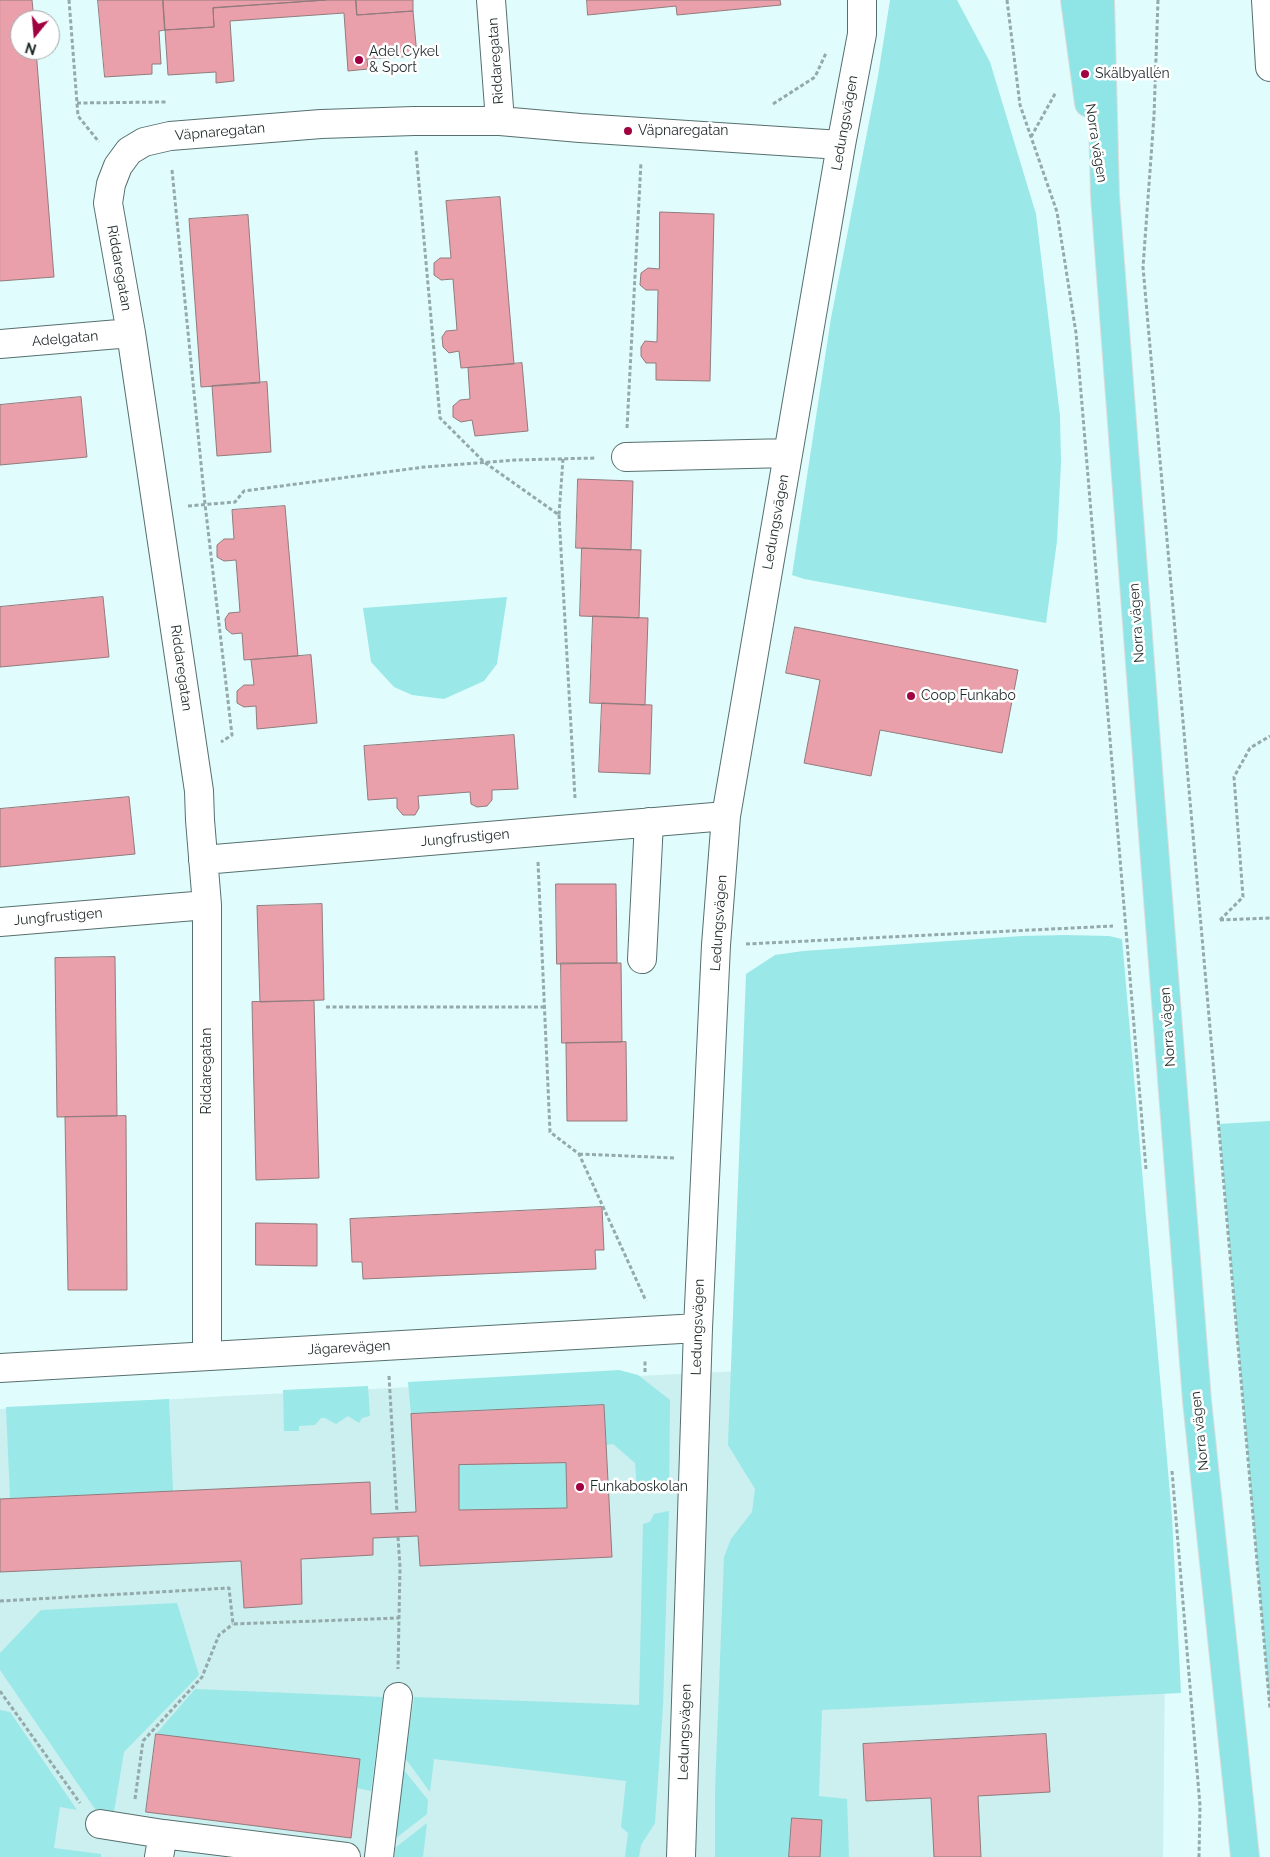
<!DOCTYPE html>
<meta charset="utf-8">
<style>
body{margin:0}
#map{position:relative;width:1270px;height:1857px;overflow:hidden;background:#e1fcfc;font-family:Raleway,sans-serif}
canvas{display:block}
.north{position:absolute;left:10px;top:10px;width:50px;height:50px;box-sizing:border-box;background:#fff;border:1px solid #a5a9a9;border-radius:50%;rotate:197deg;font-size:14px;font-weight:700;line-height:20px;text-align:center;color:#1f2929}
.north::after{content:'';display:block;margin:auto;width:18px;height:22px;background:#a00140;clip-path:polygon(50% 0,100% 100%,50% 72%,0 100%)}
</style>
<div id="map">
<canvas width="1270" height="1857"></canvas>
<div class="north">N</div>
</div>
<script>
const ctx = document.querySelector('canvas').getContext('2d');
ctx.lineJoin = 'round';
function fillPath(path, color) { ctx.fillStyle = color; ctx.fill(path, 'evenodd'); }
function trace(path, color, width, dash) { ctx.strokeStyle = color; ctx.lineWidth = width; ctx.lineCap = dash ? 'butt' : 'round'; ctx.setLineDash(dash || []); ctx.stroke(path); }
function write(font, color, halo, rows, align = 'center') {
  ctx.font = font + ' Raleway,sans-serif'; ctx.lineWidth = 5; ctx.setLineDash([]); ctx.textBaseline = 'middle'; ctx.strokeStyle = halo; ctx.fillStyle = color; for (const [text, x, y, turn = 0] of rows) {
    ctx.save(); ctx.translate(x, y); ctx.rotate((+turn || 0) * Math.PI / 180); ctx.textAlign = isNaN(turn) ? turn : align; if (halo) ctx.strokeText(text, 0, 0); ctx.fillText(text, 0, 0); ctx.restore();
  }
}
const built = new Path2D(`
 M761 1370 1166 1565 1163 1857H0V1409L228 1396Z`);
const green = new Path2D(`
 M890 0H957L990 62 1036 214 1060 416 1061 463 1057 541 1046 623 804 579 792 575 831 318 878 76Z
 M507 597 497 664 484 681 444 699 412 695 394 687 371 662 363 608Z
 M1065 935 1109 936 1122 939 1172 1517 1181 1693 822 1710 819 1796 847 1799 849 1857H715V1790L724 1557 731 1539 752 1512 755 1489 728 1445 746 974 775 955 803 951 1022 936Z
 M1270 1121V1709L1219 1124Z
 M619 1370 638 1375 670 1400 669 1492 637 1491 635 1463 613 1444 606 1445 604 1405 411 1414 408 1382Z
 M368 1386 370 1416 362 1418 359 1423 348 1416 336 1424 325 1418H321L315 1425 299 1426V1431H284L283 1390Z
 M169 1399 173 1491 10 1498 6 1407Z
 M566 1463 567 1508 459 1510V1465Z
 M669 1511 663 1706 655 1823 641 1845 639 1857H625L628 1833 621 1827 626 1781 434 1759 430 1792 405 1758 414 1697 639 1705 643 1524 650 1522 654 1514Z
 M177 1603 199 1675 124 1752 114 1812 95 1809 0 1670V1653L41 1610Z
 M195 1689 383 1697 371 1791 357 1788 360 1759 156 1734Z
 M0 1710 10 1712 77 1810 60 1807 54 1848 101 1854V1857H0Z
 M403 1769 428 1800 427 1814 396 1838Z
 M427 1823 423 1857H394L395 1848Z`);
const building = new Path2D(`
 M0 0H32L34 20H20V50H36L54 277 0 281Z
 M98 0H163L165 30 159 31 161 64H152V74L105 77Z
 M163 0H326L213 8 214 27 165 30Z
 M326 0H356L357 15 413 11 417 56 367 59 368 69 348 71 344 13 230 21 234 81 216 83V72L168 75 165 30 214 27 213 8Z
 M356 0H413V11L357 15Z
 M587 0H780L781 5 677 15 676 6 588 15Z
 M500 197 514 364 461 368 459 351 449 353 443 347 442 337 446 331 457 330 453 279 441 280 434 275V263L440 258H451L446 201Z
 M660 212 714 214 710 381 656 380V363H646L641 356V347L645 341 657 342 658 290H646L640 285 641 273 648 268 659 269Z
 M248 215 260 383 201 387 189 219Z
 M522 363 528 431 475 436 472 420 461 422 453 417V406L460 400 470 399 468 368Z
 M267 382 271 452 217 456 212 386Z
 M81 397 87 457 0 465V405Z
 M578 479 633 481 631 550 576 548Z
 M285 506 298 656 244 660 242 633 232 634 226 629 225 619 229 613 240 612 236 560 224 561 217 557V545L224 539H234L232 510Z
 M582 548 641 550 639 618 580 616Z
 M103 597 109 657 0 667V607Z
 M593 616 648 618 645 705 590 703Z
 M795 627 1018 670 1002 753 880 730 871 776 804 763 820 680 786 673Z
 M311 655 317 723 257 729 256 706 244 707 237 703V691L244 685H254L251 660Z
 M602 703 652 705 650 774 599 772Z
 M514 735 518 789 492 790V800L487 806 477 807 471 804 470 792 418 796 419 808 415 815H403L397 808V798L368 800 364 746Z
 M129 797 135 854 0 867V809Z
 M556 884H616L617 963 557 964Z
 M322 904 324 1000 260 1002 257 906Z
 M115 957 117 1116 57 1117 55 958Z
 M561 963H621L622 1042 562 1043Z
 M314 1001 319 1178 256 1180 252 1002Z
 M626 1042 627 1121H567L566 1043Z
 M126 1116 127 1290H68L65 1117Z
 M602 1207 604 1250H595L596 1269 363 1279 362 1262H352L350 1219Z
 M256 1223 317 1224V1266L256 1265Z
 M604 1405 612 1557 420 1566 418 1536 373 1538V1555L301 1559 302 1604 244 1608 241 1561 0 1572V1499L370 1482 371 1514 416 1512 411 1414ZM566 1463 567 1508 459 1510V1465Z
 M156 1734 360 1759 351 1838 146 1812Z
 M1046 1734 1050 1792 978 1796 981 1857H934L931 1798 866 1801 863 1744Z
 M792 1818 822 1820 820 1857H789Z`);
const path = new Path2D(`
 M69 0 78 116 99 142
 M1007 0 1020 105 1057 212 1076 333 1146 1169
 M1158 0 1154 116 1143 267 1270 1709
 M77 103 166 102
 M773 104 815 77 826 53
 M1031 137 1056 92
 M416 151 440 418 484 462 559 515 563 459
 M172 170 205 504 232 735 221 742
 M627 428 641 162
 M188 506 235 502 244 491 424 467 515 460 596 458
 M559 515 575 798
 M538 862 550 1132 579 1154 646 1301
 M1220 920 1243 897 1234 777 1250 748 1270 736
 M1220 920 1270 918
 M746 944 1113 926
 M326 1007H544
 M579 1154 676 1158
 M645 1372V1360
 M389 1376 397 1513
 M1172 1471 1200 1806 1199 1857
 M398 1537 400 1567 398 1669
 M0 1601 229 1588 233 1624 399 1618
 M0 1691 80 1803
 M135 1799 143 1741 202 1677 219 1635 233 1624`);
const minor = new Path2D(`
 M491 0 500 121
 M1266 0 1270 67
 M0 344 131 333
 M626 457 788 453
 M203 860 726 816
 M0 922 207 905
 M642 959 649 822
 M207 1356V905L200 820 199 791 131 333 108 203 111 184 118 166 129 151 144 142 170 136 321 124 414 121H500L580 128 841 145
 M0 1368 698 1328
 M100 1824 163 1834 346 1857
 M159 1857 163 1834
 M379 1857 398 1697
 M681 1857 698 1328 716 945 726 816 841 145 862 34V0`);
const major = new Path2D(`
 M1075 0 1089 103
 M1100 0 1105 196 1149 783 1197 1401 1245 1857`);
const markers = [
 [359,60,5,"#a00140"],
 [1085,74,5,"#a00140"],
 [628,131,5,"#a00140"],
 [911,696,5,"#a00140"],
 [580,1487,5,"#a00140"]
];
const poiNames = [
 ["Adel Cykel",369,52],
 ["& Sport",369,68],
 ["Skälbyallén",1095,74],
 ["Väpnaregatan",638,131],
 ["Coop Funkabo",921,696],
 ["Funkaboskolan",590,1487]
];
const streetNames = [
 ["Riddaregatan",496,61,-94],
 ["Ledungsvägen",845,123,-80],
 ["Väpnaregatan",220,132,-5],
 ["Norra vägen",1096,143,81],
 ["Riddaregatan",119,268,80],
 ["Adelgatan",65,339,-5],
 ["Ledungsvägen",776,522,-80],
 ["Norra vägen",1137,623,-94],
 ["Riddaregatan",181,668,82],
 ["Jungfrustigen",465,838,-5],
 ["Jungfrustigen",58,917,-5],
 ["Ledungsvägen",719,923,-86],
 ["Norra vägen",1168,1027,-94],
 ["Riddaregatan",207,1071,-90],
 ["Ledungsvägen",698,1327,-88],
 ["Jägarevägen",349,1348,-3],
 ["Norra vägen",1200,1431,-96],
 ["Ledungsvägen",685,1732,-88]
];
fillPath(built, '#cceff0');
fillPath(green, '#9be8e9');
fillPath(building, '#e9a0ab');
trace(building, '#917b7d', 1);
trace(minor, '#576f6f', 30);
trace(major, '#dbdddd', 30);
trace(path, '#94a9a9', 3, [4, 2.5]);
trace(minor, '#fff', 28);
trace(major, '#8fe4e6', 28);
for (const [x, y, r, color] of markers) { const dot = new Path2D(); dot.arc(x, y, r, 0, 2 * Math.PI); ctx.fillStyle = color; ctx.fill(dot); trace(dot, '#fff', 2); }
write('14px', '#1f2929', '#fff', poiNames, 'left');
write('14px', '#1f2929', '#fff', streetNames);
</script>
